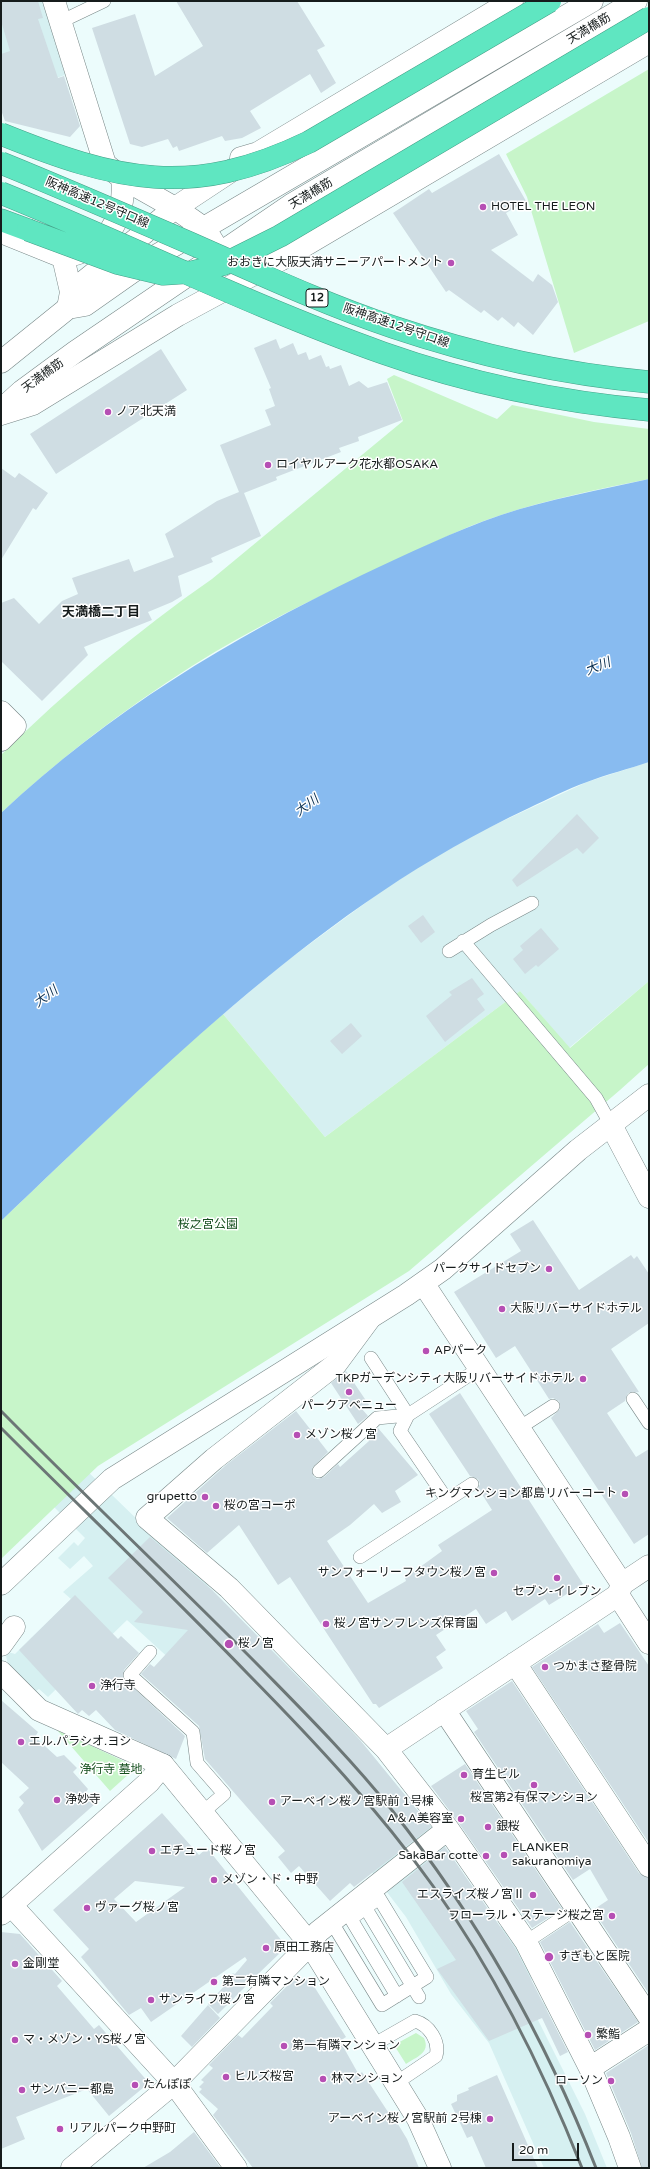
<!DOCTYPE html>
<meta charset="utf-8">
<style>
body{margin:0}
#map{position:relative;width:650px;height:2169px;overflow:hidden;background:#ecfcfc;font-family:"Varela Round",sans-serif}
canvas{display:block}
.frame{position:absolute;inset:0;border:2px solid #161c1c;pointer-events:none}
.scale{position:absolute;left:512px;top:2143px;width:67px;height:18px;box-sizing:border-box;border:2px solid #161c1c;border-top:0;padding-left:5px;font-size:12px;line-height:14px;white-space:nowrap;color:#161c1c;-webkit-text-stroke:3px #fff;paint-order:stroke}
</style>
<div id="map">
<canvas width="650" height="2169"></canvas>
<div class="frame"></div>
<div class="scale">20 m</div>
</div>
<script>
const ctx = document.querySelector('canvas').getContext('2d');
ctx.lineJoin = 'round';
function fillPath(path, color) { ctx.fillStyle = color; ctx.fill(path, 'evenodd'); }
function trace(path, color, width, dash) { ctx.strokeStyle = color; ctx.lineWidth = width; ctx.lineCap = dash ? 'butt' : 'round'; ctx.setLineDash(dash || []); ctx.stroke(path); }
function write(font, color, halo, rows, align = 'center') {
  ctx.font = font + ' "Varela Round","Noto Sans JP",sans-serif'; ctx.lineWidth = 3; ctx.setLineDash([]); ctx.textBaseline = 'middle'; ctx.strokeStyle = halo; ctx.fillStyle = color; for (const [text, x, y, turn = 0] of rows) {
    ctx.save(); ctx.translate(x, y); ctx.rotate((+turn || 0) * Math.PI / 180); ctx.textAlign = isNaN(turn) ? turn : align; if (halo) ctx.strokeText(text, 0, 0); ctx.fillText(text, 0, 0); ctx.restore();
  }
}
const built = new Path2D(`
 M1 1H43L65 75 1 97Z
 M649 762V981L569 1048 520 991 325 1137 223 1014 284 963 383 890 430 860 479 832 587 782Z
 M82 1466 174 1555 202 1577 209 1587 348 1726 430 1825 500 1927 507 1922 532 1969 531 1992 540 2004 543 2002 547 2009 536 2016 585 2114 607 2168H544L489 2043 451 1994 406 1917 380 1883 353 1847 195 1682 127 1620 48 1697 39 1689 36 1691 8 1665 5 1651 15 1654 19 1650 71 1599 63 1592 93 1566 84 1556 70 1569 58 1558 74 1542 78 1546 85 1538 48 1501Z`);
const green = new Path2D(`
 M649 69V321L574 353 527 197 506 154Z
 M394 375 497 419 512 405 594 422 649 429V479C600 489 549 499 501 515 460 528 421 549 382 567 317 597 252 628 192 666 124 709 60 758 1 813V755C66 691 137 631 212 579L403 421 387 379Z
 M649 981V1064L620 1090 409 1271 98 1466 1 1559V1221L160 1069 223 1014 325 1137 520 991 570 1048Z
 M57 1730 128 1763 130 1773 110 1791Z
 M416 2033 424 2038C431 2053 416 2057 406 2064L394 2045Z`);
const water = new Path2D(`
 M649 479V762C629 769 607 774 587 782 567 789 548 799 529 808 321 905 165 1066 1 1221V813C110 711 228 640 362 575 407 554 454 531 501 515 549 499 600 490 649 479Z`);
const building = new Path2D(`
 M1 1H38L43 18 38 19 58 78 64 76 80 126 70 137 5 121 1 110V54L10 51 1 21Z
 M176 1H297L325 46 317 50 336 83 321 93 310 74 250 111 261 128 242 138 225 141 222 136 179 151 177 146 173 148 168 139 142 147 130 144 92 28 135 14 155 76 203 46Z
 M499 154 526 201 506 213 518 235 491 250 533 282 538 274 552 285 558 302 533 335 518 322 514 327 502 317 498 321 484 310 481 313 449 290 446 292 393 213 429 189 432 193Z
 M276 339 280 349 293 343 298 355 306 352 309 360 321 355 326 367 329 366 330 369 341 365 349 386 359 381 368 388 387 382 402 420 358 437 359 441 339 448 341 452 276 477 277 480 244 493 261 536 211 558 213 562 178 576 182 596 172 602 148 612 152 620 84 647 88 655 42 701 1 661V603L14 598 39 624 62 601 78 594 72 578 129 559 134 572 174 557 165 534 217 501 239 492 220 445 271 425 265 410 275 406 269 389 271 388 254 348Z
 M161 349 187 390 56 474 30 434Z
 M1 468 15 478 19 473 48 493 36 510 33 508 1 560Z
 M577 814 599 838 583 854 577 848 517 887 512 880Z
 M423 915 435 932 421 943 408 926Z
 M541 928 559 949 538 967 536 965 525 974 513 959 523 950 520 946Z
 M472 978 484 994 477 999 485 1010 445 1042 426 1016 452 995 449 992Z
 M351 1023 362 1036 342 1054 330 1041Z
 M533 1220 579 1290 631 1255 634 1259 637 1256 649 1274V1323L611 1349 639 1392 628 1393 625 1401 607 1413 636 1457 649 1449V1534L634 1544 551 1418 560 1409 559 1401 553 1398 549 1399 515 1346 496 1358 454 1292 521 1251 510 1234Z
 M346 1371 369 1405 362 1409 368 1416 358 1424 331 1383Z
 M460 1393 583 1584 549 1605 545 1599 512 1621 506 1611 486 1624 476 1609 436 1635 446 1650 436 1657 443 1668 379 1708 376 1704H373L290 1577 278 1585 239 1525 207 1553 167 1518 226 1465 296 1411 328 1452 312 1468 313 1476 317 1479 324 1477 338 1464 340 1467 369 1441 367 1438 378 1428 418 1475 395 1491 401 1502 382 1513 374 1504 350 1525 327 1541 368 1603 406 1581 405 1578 442 1551 438 1545 492 1510 478 1488 480 1484 478 1479 470 1476 429 1414Z
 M150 1537 212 1590 360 1740 431 1827 354 1887 350 1883 330 1901 299 1866 291 1873 278 1857 285 1851 205 1759 199 1726 141 1674 150 1664 154 1667 188 1630 134 1622 143 1612 108 1578Z
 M75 1595 118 1639 121 1636 139 1653 124 1670 123 1678 185 1736 176 1759 115 1730 96 1710 89 1716 82 1710 78 1714 19 1650Z
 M620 1623 649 1666V1843L532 1667 598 1624 604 1633Z
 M512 1681 639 1873 649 1878V1994L593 1910 608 1900 590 1869 573 1880 474 1732 478 1729 466 1711Z
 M1 1700 38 1732 35 1737 57 1757 64 1755 77 1768 73 1772 88 1789 86 1792 96 1803 42 1851 18 1810 24 1803 19 1797 29 1788 1 1762Z
 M465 1764 562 1909 532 1928 458 1822 431 1786Z
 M162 1813 199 1855 207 1848 282 1941 281 1952 257 1975 261 1976 250 1988 247 1985 218 2014 208 2004 234 1975 232 1973 235 1974 247 1960 245 1957 151 2022 141 2008 129 2015 81 1957 89 1949 53 1910ZM135 1881 185 1887 136 1922 114 1899Z
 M445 1847 515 1948 568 2052 560 2056 542 2018 489 2041 437 1969 456 1960 402 1882Z
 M570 1922 638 2022 595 2050 540 1942Z
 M1 1932 20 1934 62 1981 57 1986 94 2029 99 2025 149 2083 109 2116 87 2089 16 2117 25 2139 1 2149Z
 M294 1979 310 1980 346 2037 340 2041 359 2075 362 2072 388 2112 390 2111 407 2139 419 2168H253L213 2115 218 2109 199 2092 202 2089 199 2087 204 2082 201 2080 213 2068 209 2065 238 2035 242 2038 273 2006 270 2003Z
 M208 2005 220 2018 192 2047 181 2036Z
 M649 2045V2168H642L631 2133 606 2073Z
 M497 2075 538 2168H486L472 2136 467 2138 451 2104 457 2101V2095L469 2090 468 2088Z
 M194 2132 220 2167 143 2168 170 2152Z`);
const service = new Path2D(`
 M60 22 104 1
 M463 941 596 1098 611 1125
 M449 951 491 925 532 903
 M633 1399 649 1423
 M519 1428 553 1406
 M319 1471 377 1418 408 1415 371 1358
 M447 1500 400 1431 408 1415 480 1368
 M360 1557 472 1484
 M150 1652 130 1675 193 1732 197 1763 224 1794 203 1812
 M362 1902 419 1997
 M351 1919 397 1996
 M331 1921 382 2005 427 1977 379 1898 352 1918
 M526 1942 577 1908
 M373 2045 415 2021C429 2025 440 2041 436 2056L396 2083`);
const minor = new Path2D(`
 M54 1 105 164 122 178 175 208 205 229 215 245 214 257
 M241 158 258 153 512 1
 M1 232 63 257 71 292
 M63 257C105 250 127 220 122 178
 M68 308 71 292 175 208 234 169
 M1 414 33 404 178 315 280 260 649 42
 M1 712 15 726 1 740
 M370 1318 336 1364 214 1459 147 1518 229 1588 386 1749 448 1829 526 1942 590 2068 619 2137 630 2168
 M618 1595 649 1643
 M1 1645 14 1627
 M515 1663 649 1866
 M1 1672 39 1710 163 1765
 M444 1710 649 2017
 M386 1749 618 1595 622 1584 649 1566
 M310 1944 318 1932 448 1829
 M590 2068 649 2030`);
const tertiary = new Path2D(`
 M1 362 68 308 85 305 149 260 592 1
 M1 410 22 391 75 352 291 205 636 1
 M611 1125 649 1197
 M423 1283 622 1584
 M1 1584 112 1479 406 1295 443 1269 578 1150 649 1095
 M11 1905 174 2083 236 2168
 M1 1914 149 1782 163 1765 310 1944 418 2119 440 2168
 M72 2168 174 2083 310 1944`);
const motorway = new Path2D(`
 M1 220 28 230`);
const rail = new Path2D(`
 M1 1411C87 1498 176 1582 262 1669 306 1714 351 1759 391 1809 477 1917 546 2040 596 2168
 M1 1428C83 1510 167 1590 248 1674 314 1741 378 1809 433 1886 495 1973 543 2069 582 2168`);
const motorwayBridge = new Path2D(`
 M1 134C117 181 191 199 309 142L550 1
 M1 163C70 191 139 221 208 251 269 278 330 306 393 327 476 355 562 374 649 382
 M1 193C129 245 253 307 383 353 468 383 559 402 649 410
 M28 230 117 263 163 274 193 272 224 264 280 236 649 18`);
const markers = [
 [483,207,4,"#b64fb4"],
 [451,263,4,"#b64fb4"],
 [108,412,4,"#b64fb4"],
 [268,465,4,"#b64fb4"],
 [549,1269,4,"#b64fb4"],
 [502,1309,4,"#b64fb4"],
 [426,1351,4,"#b64fb4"],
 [583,1379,4,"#b64fb4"],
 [349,1392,4,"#b64fb4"],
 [297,1435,4,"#b64fb4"],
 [625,1494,4,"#b64fb4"],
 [205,1497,4,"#b64fb4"],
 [216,1506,4,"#b64fb4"],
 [494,1573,4,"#b64fb4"],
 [557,1578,4,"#b64fb4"],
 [326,1624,4,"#b64fb4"],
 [229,1644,5,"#b64fb4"],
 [545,1667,4,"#b64fb4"],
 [92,1686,4,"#b64fb4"],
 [21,1742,4,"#b64fb4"],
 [464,1775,4,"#b64fb4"],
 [534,1785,4,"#b64fb4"],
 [57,1800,4,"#b64fb4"],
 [272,1802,4,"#b64fb4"],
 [461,1819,4,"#b64fb4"],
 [488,1827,4,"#b64fb4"],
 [152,1851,4,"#b64fb4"],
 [504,1855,4,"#b64fb4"],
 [486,1856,4,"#b64fb4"],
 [214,1880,4,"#b64fb4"],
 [533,1895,4,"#b64fb4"],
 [87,1908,4,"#b64fb4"],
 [612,1916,4,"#b64fb4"],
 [266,1948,4,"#b64fb4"],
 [549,1957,5,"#b64fb4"],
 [15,1964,4,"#b64fb4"],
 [214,1982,4,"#b64fb4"],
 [151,2000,4,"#b64fb4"],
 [588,2035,4,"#b64fb4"],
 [15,2040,4,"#b64fb4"],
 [284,2046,4,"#b64fb4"],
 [226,2077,4,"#b64fb4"],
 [323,2079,4,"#b64fb4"],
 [611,2081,4,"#b64fb4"],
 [135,2085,4,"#b64fb4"],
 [22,2090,4,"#b64fb4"],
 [490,2119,4,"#b64fb4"],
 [60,2129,4,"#b64fb4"]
];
const shields = [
 [317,298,22]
];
const shieldNames = [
 ["12",317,298]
];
const streetNames = [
 ["天満橋筋",589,29,-31],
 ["天満橋筋",311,194,-31],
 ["阪神高速12号守口線",97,203,23],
 ["阪神高速12号守口線",396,326,19],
 ["天満橋筋",43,376,-36]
];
const poiNames = [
 ["HOTEL THE LEON",491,207],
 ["おおきに大阪天満サニーアパートメント",443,263,"right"],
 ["ノア北天満",116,412],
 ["ロイヤルアーク花水都OSAKA",276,465],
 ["パークサイドセブン",541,1269,"right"],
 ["大阪リバーサイドホテル",510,1309],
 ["APパーク",434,1351],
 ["TKPガーデンシティ大阪リバーサイドホテル",575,1379,"right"],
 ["パークアベニュー",349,1406,"center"],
 ["メゾン桜ノ宮",305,1435],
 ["キングマンション都島リバーコート",617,1494,"right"],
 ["grupetto",197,1497,"right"],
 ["桜の宮コーポ",224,1506],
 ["サンフォーリーフタウン桜ノ宮",486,1573,"right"],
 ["セブン-イレブン",557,1592,"center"],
 ["桜ノ宮サンフレンズ保育園",334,1624],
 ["桜ノ宮",238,1644],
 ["つかまさ整骨院",553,1667],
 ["浄行寺",100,1686],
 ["エル.パラシオ.ヨシ",29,1742],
 ["育生ビル",472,1775],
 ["桜宮第2有保マンション",534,1798,"center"],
 ["浄妙寺",65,1800],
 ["アーベイン桜ノ宮駅前 1号棟",280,1802],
 ["A＆A美容室",453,1819,"right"],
 ["銀桜",496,1827],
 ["FLANKER",512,1848],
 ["sakuranomiya",512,1862],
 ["エチュード桜ノ宮",160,1851],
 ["SakaBar cotte",478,1856,"right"],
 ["メゾン・ド・中野",222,1880],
 ["エスライズ桜ノ宮Ⅱ",525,1895,"right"],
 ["ヴァーグ桜ノ宮",95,1908],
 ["フローラル・ステージ桜之宮",604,1916,"right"],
 ["原田工務店",274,1948],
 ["すぎもと医院",558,1957],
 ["金剛堂",23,1964],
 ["第二有隣マンション",222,1982],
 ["サンライフ桜ノ宮",159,2000],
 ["繁鮨",596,2035],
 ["マ・メゾン・YS桜ノ宮",23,2040],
 ["第一有隣マンション",292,2046],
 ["ヒルズ桜宮",234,2077],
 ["林マンション",331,2079],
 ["ローソン",603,2081,"right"],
 ["たんぽぽ",143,2085],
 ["サンバニー都島",30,2090],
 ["アーベイン桜ノ宮駅前 2号棟",482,2119,"right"],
 ["リアルパーク中野町",68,2129]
];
const parkNames = [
 ["桜之宮公園",208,1225],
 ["浄行寺 墓地",111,1770]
];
const neighbourhoodNames = [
 ["天満橋二丁目",101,613]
];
const waterNames = [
 ["大川",598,667,-22],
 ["大川",307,806,-36],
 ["大川",46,997,-36]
];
fillPath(built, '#d6f0f1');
fillPath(green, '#c7f5c9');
fillPath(water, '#88bbf0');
fillPath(building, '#cfdde3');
trace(service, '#778686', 14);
trace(minor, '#778686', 23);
trace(tertiary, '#778686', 23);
trace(motorway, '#459f87', 23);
trace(service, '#fff', 13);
trace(minor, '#fff', 22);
trace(tertiary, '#fff', 22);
trace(motorway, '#5fe6c1', 22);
trace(rail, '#6c7676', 3);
trace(motorwayBridge, '#459f87', 23, []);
trace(motorwayBridge, '#5fe6c1', 22);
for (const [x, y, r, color] of markers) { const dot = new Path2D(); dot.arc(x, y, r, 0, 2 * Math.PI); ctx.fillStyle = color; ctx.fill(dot); trace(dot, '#fff', 1.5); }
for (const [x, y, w] of shields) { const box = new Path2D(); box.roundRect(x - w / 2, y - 9, w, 18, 3); ctx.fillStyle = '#fff'; ctx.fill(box); trace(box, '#161c1c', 1); }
write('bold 11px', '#161c1c', null, shieldNames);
write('12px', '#161c1c', '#fff', streetNames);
write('12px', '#161c1c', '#fff', poiNames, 'left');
write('12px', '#16501f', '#fff', parkNames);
write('bold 13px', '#161c1c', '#fff', neighbourhoodNames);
write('italic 13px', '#072d4f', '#fff', waterNames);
</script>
